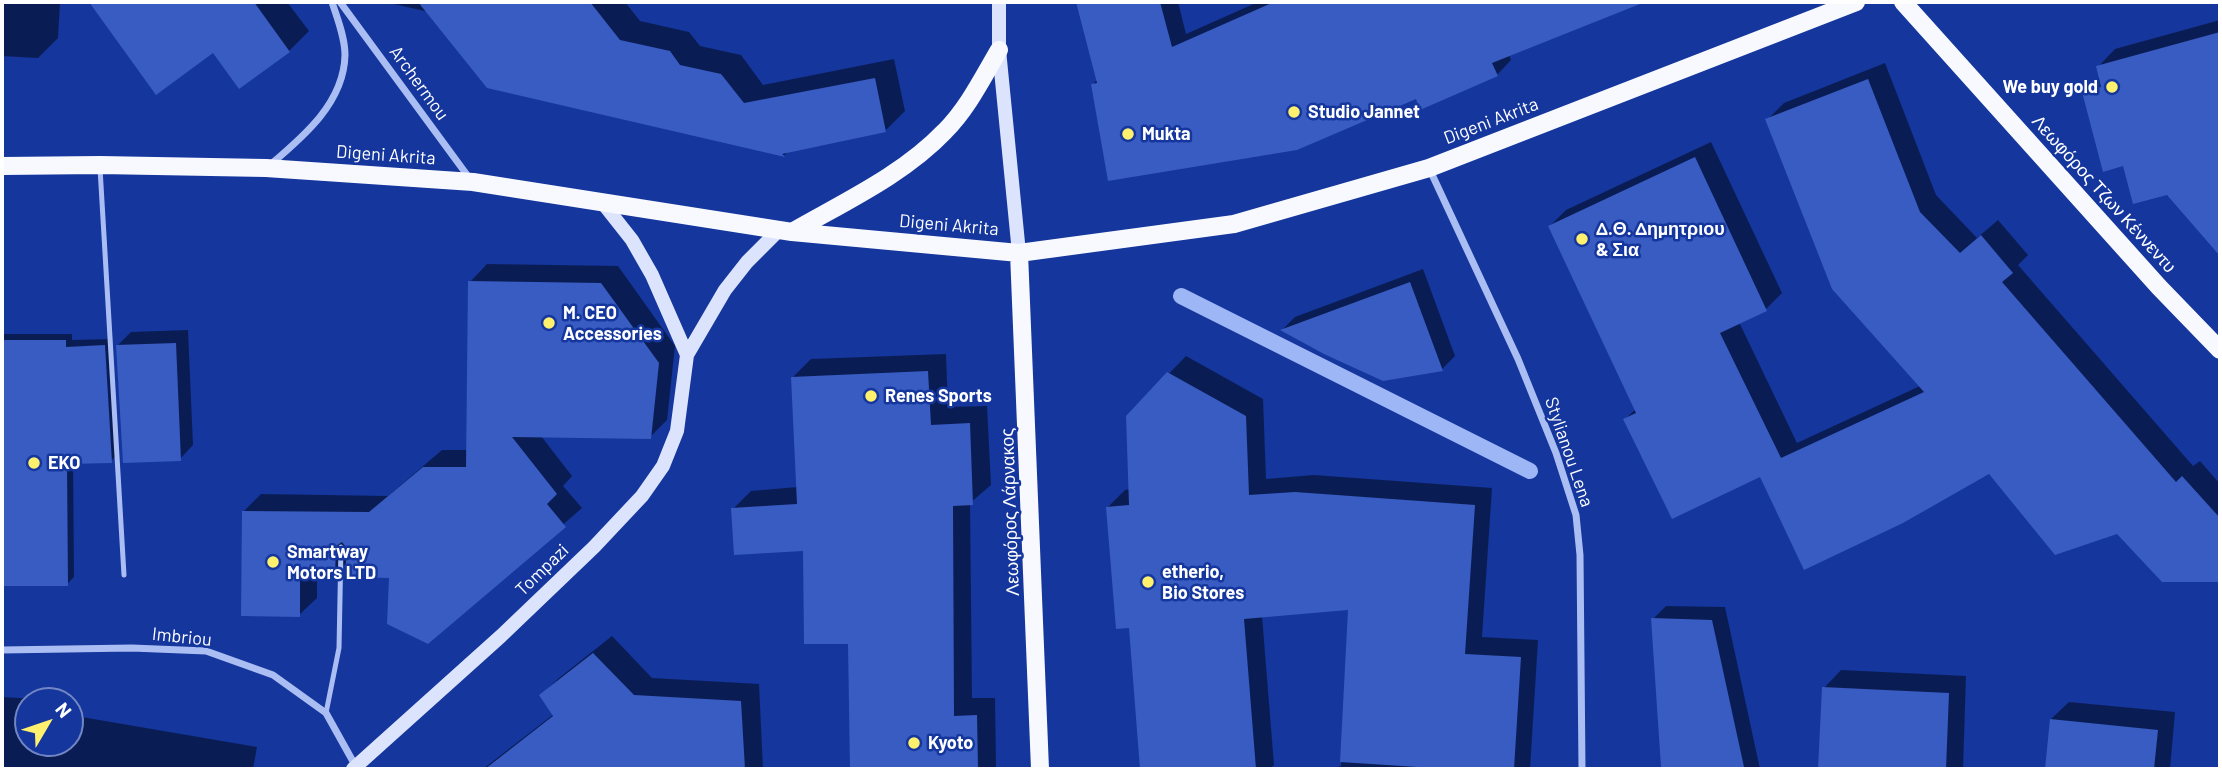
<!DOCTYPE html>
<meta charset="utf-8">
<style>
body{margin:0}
#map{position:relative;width:2222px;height:771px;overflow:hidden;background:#14369d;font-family:Barlow,sans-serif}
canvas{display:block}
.frame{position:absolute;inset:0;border:4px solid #fff;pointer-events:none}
.north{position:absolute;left:14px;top:687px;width:70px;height:70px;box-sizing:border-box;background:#14369d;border:2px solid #7286c4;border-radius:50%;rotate:51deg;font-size:19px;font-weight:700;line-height:28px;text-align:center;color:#fff}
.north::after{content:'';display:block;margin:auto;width:24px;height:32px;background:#fff16e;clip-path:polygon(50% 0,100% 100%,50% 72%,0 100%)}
</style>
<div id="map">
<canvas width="2222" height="771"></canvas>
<div class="frame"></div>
<div class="north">N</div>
</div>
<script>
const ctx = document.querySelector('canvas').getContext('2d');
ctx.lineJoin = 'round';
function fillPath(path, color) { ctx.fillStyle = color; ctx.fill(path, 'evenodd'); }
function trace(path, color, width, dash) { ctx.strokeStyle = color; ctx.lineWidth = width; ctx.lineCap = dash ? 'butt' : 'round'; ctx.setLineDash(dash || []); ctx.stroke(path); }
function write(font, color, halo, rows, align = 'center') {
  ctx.font = font + ' Barlow,sans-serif'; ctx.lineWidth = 5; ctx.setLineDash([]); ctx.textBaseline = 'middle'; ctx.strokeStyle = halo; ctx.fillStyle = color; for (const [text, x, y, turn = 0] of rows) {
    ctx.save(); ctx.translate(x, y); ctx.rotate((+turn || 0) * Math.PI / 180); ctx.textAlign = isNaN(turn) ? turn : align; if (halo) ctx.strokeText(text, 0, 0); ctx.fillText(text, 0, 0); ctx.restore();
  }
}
const shadow = new Path2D(`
 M2 2H60L58 38 38 58 2 56Z
 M91 2H287L309 31 289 51H213L156 93Z
 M385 2H625L640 21 689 32 700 46 741 55 763 85 894 59 905 111 885 131 790 150 785 155 488 87 429 12Z
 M1077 2H1178L1186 34 1258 2H1626L1617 11 1509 55 1511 60 1497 75 1416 97 1093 84 1098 79Z
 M2220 20V253L2168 193 2124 164 2084 93 2100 76 2098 67 2115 49Z
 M1885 63 1936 195 1977 238 1998 220 2028 255 2018 265 2193 466 2200 461 2220 484V580L2162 581 2118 532 1990 472 1761 474 1625 419 1636 409 1550 226 1566 210 1711 142 1782 293 1766 309 1739 322 1797 443 1920 386 1768 119 1784 103Z
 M487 264 618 266 675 346 667 420 650 437 541 436 572 476 563 486 582 508 428 642 390 576 348 561 334 575 317 574V598L299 615 244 511 261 494 388 496 442 450H468L470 282Z
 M1423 269 1455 356 1442 369 1283 329 1295 317Z
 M188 330 193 445 180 459 117 346 131 332Z
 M2 334H72V340L112 339 118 454 111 461 73 462 74 577 67 584H2Z
 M946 354 948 407 987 406 991 485 970 503 972 698H995L996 769H851L850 642 804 549 733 509 751 491 798 487 793 377 811 359Z
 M1186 356 1263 399 1266 479 1314 475 1492 488 1482 637 1538 640 1530 769H1330L1341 766 1350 608 1262 616 1274 765 1270 769H1142L1130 626 1108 507 1125 490 1130 489 1128 416Z
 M1666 606 1725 607 1760 769H1667L1653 619Z
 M612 636 652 678 759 684 763 769H483L554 714 541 695 559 678Z
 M1841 670 1966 676 1963 769H1820L1824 688Z
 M2 697 55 700 28 701V743H70V715L257 747 253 769H2Z
 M2069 702 2175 712 2170 769H2047L2051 719Z`);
const stream = new Path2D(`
 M1181 296 1530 471`);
const building = new Path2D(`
 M89 2H254L290 52 239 89 213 53 156 95Z
 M418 2H590L620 40 670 51 680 65 721 74 744 103 875 78 886 132 782 154 785 157 487 88Z
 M1076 2H1160L1172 47 1274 2H1639L1640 4 1492 63 1498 76 1420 110 1416 99 1297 150 1108 181 1091 84 1097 83Z
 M2220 32V256L2167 195 2133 204 2123 166 2103 172 2082 92 2101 87 2096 66Z
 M1868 79 1920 212 1960 253 1981 235 2013 273 2002 282 2176 482 2182 476 2220 518V582H2162L2117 534 2055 555 1989 474 1903 523 1804 570 1760 477 1672 519 1623 419 1636 413 1548 226 1695 157 1767 311 1720 333 1781 458 1924 392 1832 289 1765 119Z
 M468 281 601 283 659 363 651 439 512 437 557 494 547 504 566 527 428 644 387 624 389 578 346 577V547L342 542 336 546 335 576H300V617L241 616 242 511 369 512 423 467H466Z
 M1410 282 1443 371 1383 381 1324 354 1280 330Z
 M2 340H66V347L105 345 112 463 67 464 68 586H2Z
 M176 343 181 461 123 463 116 345Z
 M928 371 931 425 970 423 973 505 953 506 954 716 977 715 978 769H850L848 644H804L803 551 734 555 731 508 797 504 791 377Z
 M1167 372 1246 416 1249 495 1295 492 1475 505 1465 654 1521 657 1514 769H1449L1340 762 1348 610 1244 619 1256 769H1140L1129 628 1116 629 1106 507 1129 505 1126 416Z
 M1651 618 1712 620 1744 767H1661Z
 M593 653 634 695 741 701 745 769H485L553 716 539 695Z
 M1822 687 1949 693 1946 769H1818Z
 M2050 719 2158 730 2154 769H2045Z`);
const lane = new Path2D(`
 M100 168 124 575
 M326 713 339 648 341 547`);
const street = new Path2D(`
 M340 2 470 179
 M270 165C303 137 344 103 345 55 345 37 337 18 332 2
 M1429 168 1518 359 1556 453 1576 515 1580 555 1582 769
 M2 650 132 648 206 651 273 675 326 713 355 765`);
const secondary = new Path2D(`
 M999 2V50L1019 253
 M602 202 632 240 652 275 687 355
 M353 769 501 636 594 547 642 496 663 466 677 431 687 355 725 290 747 262 779 230`);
const primary = new Path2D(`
 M1903 2 2159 287 2220 350
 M2 166 100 165 266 168 473 182 792 232 1019 253 1234 224 1429 168 1856 2
 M792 232C844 202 903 175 945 131 968 108 983 77 999 50
 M1019 253 1040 769`);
const markers = [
 [2112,87,7,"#fff16e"],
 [1294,112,7,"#fff16e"],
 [1128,134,7,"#fff16e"],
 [1582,239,7,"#fff16e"],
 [549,323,7,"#fff16e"],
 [871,396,7,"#fff16e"],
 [34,463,7,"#fff16e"],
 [273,562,7,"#fff16e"],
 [1148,582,7,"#fff16e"],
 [914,743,7,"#fff16e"]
];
const streetNames = [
 ["Archermou",419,83,54],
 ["Digeni Akrita",1491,121,-21],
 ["Digeni Akrita",386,155,4],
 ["Λεωφόρος Τζων Κέννεντυ",2104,194,48],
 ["Digeni Akrita",949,225,5],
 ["Stylianou Lena",1569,452,71],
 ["Λεωφόρος Λάρνακος",1010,512,-92],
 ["Tompazi",542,570,-44],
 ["Imbriou",182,637,6]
];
const poiNames = [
 ["We buy gold",2098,87,"right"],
 ["Studio Jannet",1308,112],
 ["Mukta",1142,134],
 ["Δ.Θ. Δημητριου",1596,229],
 ["& Σια",1596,250],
 ["M. CEO",563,313],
 ["Accessories",563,334],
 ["Renes Sports",885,396],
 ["EKO",48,463],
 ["Smartway",287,552],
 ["Motors LTD",287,573],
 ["etherio,",1162,572],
 ["Bio Stores",1162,593],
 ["Kyoto",928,743]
];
fillPath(shadow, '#0007');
trace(stream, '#9db6f6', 16);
fillPath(building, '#395cc3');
trace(lane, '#abbef3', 5);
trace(street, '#abbef3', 7);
trace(secondary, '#dbe3fd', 14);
trace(primary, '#f8f9ff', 18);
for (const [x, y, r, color] of markers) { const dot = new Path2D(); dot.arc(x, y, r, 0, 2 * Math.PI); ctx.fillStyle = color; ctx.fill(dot); trace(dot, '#14369d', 2.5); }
write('18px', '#fff', '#14369d', streetNames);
write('bold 18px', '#fff', '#14369d', poiNames, 'left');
</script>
